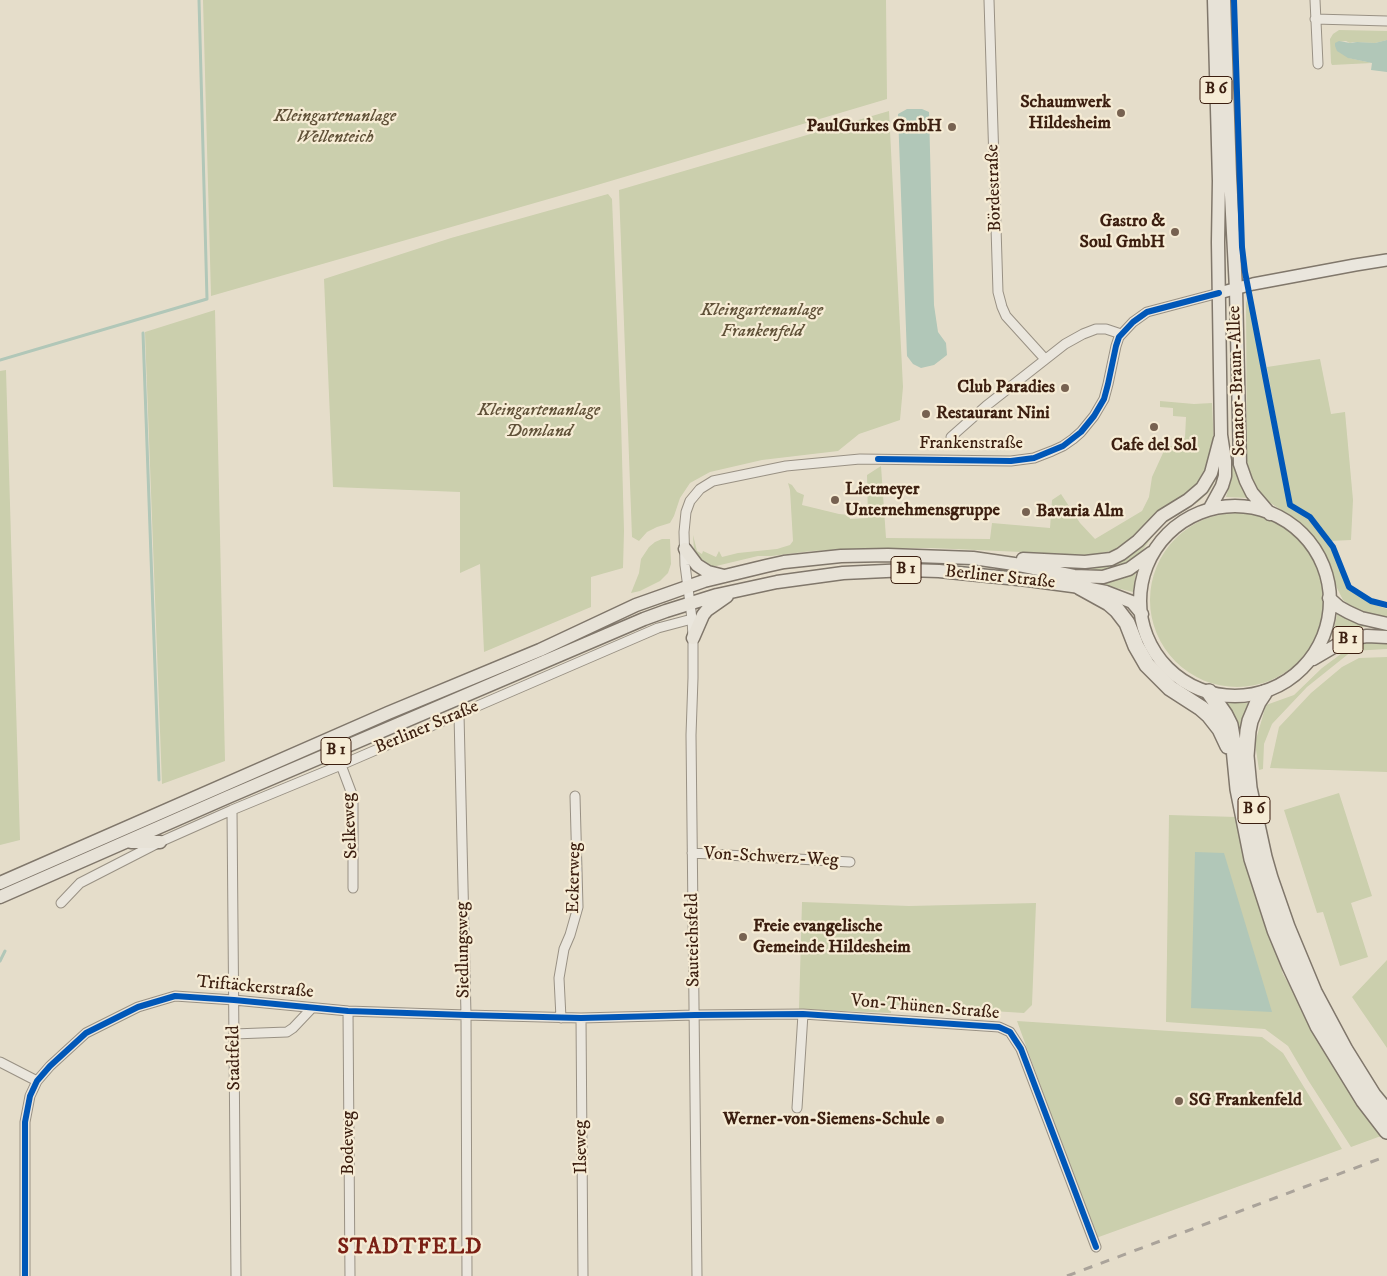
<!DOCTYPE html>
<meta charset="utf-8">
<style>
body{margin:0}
canvas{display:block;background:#e5ddca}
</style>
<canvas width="1387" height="1276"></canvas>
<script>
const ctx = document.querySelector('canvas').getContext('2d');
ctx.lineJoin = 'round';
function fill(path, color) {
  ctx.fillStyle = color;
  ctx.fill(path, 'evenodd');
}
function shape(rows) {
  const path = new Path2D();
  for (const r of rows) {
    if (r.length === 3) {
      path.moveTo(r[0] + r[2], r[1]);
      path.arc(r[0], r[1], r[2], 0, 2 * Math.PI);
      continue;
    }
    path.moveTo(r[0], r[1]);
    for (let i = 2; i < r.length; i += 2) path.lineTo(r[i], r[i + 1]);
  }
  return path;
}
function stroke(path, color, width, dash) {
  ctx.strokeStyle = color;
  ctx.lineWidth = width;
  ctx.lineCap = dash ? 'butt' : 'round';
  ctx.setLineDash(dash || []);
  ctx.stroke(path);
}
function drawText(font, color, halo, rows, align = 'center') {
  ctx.font = font + ' "IM FELL DW Pica",serif';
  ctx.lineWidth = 4.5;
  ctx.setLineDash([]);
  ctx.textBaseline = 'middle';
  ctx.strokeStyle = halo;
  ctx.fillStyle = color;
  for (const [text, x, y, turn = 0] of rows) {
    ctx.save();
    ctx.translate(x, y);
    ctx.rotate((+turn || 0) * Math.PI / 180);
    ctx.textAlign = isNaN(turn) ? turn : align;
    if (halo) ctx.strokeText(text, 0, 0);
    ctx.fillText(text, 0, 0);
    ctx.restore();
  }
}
fill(shape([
 [203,0,886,0,887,99,587,188,211,296],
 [1339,30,1387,31,1387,40,1375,43,1353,42,1350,43,1346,41,1338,42,1349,58,1372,63,1332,65,1331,63,1330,39,1333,34],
 [889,111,903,387,900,420,859,434,838,451,762,460,710,472,690,483,680,498,674,516,670,523,657,527,647,532,639,541,632,537,619,190],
 [608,194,612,199,621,420,624,531,623,568,591,577,591,607,484,652,480,564,460,573,460,492,333,487,324,279,451,238],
 [1248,297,1289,505,1309,518,1332,547,1348,588,1369,603,1387,609,1387,621,1373,617,1355,609,1343,600,1337,588,1325,554,1302,524,1269,502,1252,482,1247,461,1246,303],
 [215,310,225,761,162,784,145,332],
 [1320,359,1331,414,1345,412,1353,500,1351,540,1330,541,1310,516,1291,504,1267,367],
 [6,370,20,840,0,845,0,371],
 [1160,401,1194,404,1212,403,1214,447,1211,462,1201,480,1193,489,1137,535,1121,547,1112,551,1089,555,931,548,867,548,812,551,771,556,758,556,712,567,702,564,694,552,693,535,697,551,702,554,703,551,716,557,719,551,722,557,738,553,777,549,790,545,793,541,790,490,788,483,792,485,797,492,804,495,802,505,839,514,849,515,850,519,868,518,867,475,881,466,886,538,990,539,992,523,1050,528,1052,500,1061,494,1080,523,1095,539,1142,511,1149,497,1152,477,1163,453,1164,446,1173,446,1173,437,1185,438,1186,417,1173,416,1173,408,1160,407],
 [1231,452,1241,483,1251,498,1226,497,1232,476],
 [1219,456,1219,474,1209,492,1198,502,1163,522,1139,555,1121,566,1104,570,1094,570,1059,563,1097,564,1197,495],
 [1237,600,87],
 [662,539,670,539,671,564,668,573,660,581,640,591,631,593,639,573,641,559,649,547,655,542],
 [1136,572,1133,592,1096,583,1119,580],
 [1338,611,1378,625,1355,628,1332,637],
 [1387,641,1387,649,1352,651,1307,687,1272,724,1264,744,1263,769,1259,770,1255,743,1266,705,1294,695,1322,668,1353,645],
 [1387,657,1387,772,1270,768,1279,727,1311,693,1342,667,1359,658],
 [1225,702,1248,703,1241,732,1239,726],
 [1339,793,1372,896,1351,903,1368,957,1340,966,1323,912,1317,913,1284,810],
 [1169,815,1237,817,1283,974,1355,1101,1381,1136,1351,1147,1308,1080,1288,1046,1265,1029,1166,1022],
 [802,902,909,906,1036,903,1032,1005,1024,1013,897,1005,890,1005,891,1013,799,1009],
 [1387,960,1387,1048,1352,997],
 [1017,1021,1262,1037,1283,1053,1342,1149,1096,1238]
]), '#cbcfad');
fill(shape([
 [1387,40,1387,72,1371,70,1372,63,1348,58,1337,51,1335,46,1335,43,1339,41,1350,43,1357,42,1375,43],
 [907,109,922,109,929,112,934,305,938,332,946,343,947,355,934,365,921,368,913,364,907,356,898,114],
 [1195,852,1224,853,1272,1012,1191,1008]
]), '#b1c7b8');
stroke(shape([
 [143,333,159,780],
 [0,360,207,299,199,0],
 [0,961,5,951]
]), '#b1c7b8', 3);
const street = shape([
 [989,0,998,292,1002,307,1006,316,1045,359],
 [1315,0,1318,64],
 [1315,19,1387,21],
 [951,437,986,406,1065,344,1083,334,1096,329,1106,329,1121,334],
 [459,714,466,1015,467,1276],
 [341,765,353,797,353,888],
 [232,810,236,1276],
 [692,853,850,862],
 [61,903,80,883,160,842,232,810,341,765,658,628,692,619],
 [348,1011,350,1276],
 [561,1018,559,978,564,949,570,935,578,907,575,796],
 [581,1018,583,1276],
 [234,1034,287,1032,293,1028,312,1008],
 [0,1062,37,1081],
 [797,1108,803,1014],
 [25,1276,25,1122,30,1096,37,1081,50,1066,86,1033,138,1007,175,996,234,1000,348,1011,466,1015,581,1018,695,1015,803,1014,999,1027,1010,1032,1021,1049,1096,1247],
 [697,1276,691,735,693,678,693,638,692,619,685,565,684,532,686,512,690,501,700,489,713,481,786,466,860,459,1011,461,1034,458,1052,451,1063,446,1073,439,1081,432,1094,416,1104,399,1108,384,1116,346,1119,337,1133,322,1147,312,1219,293]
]);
const secondary = shape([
 [1219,293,1253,284,1355,265,1387,260]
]);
const primary = shape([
 [1224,0,1230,176,1236,289,1240,464,1246,481,1252,493,1270,514],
 [1235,601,95],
 [1210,508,1222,486,1225,476,1225,461,1221,435,1218,242,1219,181,1214,0],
 [685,549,697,565,708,572,724,576],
 [1023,559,1085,562,1111,559,1121,554,1138,541,1162,516,1188,500,1202,488,1211,473,1220,439],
 [1329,598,1339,607,1348,612,1361,618,1387,624],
 [693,638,703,615,707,610,727,596],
 [1313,659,1342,642,1354,638,1367,636,1387,637],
 [131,842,160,842],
 [0,883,388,713,540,650,636,605,704,581,766,566,784,562,841,556,888,555,973,558,1014,564,1074,576,1103,577,1129,569,1151,553],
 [0,897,228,797,644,619,666,611,717,595,777,582,843,573,907,570,939,571,1028,580,1080,587,1106,592,1132,602,1142,614]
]);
const highway = shape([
 [1080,587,1109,603,1117,610,1127,623,1136,646,1147,665,1170,688,1201,708,1209,715,1220,729,1228,746],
 [1209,692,1225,715,1230,725,1234,748,1238,789,1252,859,1275,930,1290,966,1318,1026,1364,1101,1387,1131],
 [1264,693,1258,702,1250,721,1248,731,1246,756,1249,788,1264,857,1270,878,1287,927,1314,992,1345,1050,1373,1095,1387,1112]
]);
stroke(street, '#999184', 11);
stroke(secondary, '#80776b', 14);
stroke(primary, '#80776b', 15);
stroke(highway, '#80776b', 18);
stroke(street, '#eae6dd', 9);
stroke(secondary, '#eae6dd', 11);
stroke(primary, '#e7e2d7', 12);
stroke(highway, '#e7e2d7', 15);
stroke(shape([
 [1067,1276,1387,1156]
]), '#aaa39a', 3, [9, 9]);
stroke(shape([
 [1234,0,1242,247,1245,272,1290,505,1310,517,1333,547,1349,587,1371,601,1387,605],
 [878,459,1011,461,1034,458,1063,446,1081,432,1094,416,1104,399,1108,384,1116,346,1119,337,1133,322,1147,312,1219,293],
 [25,1276,25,1122,30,1096,37,1081,50,1066,86,1033,138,1007,175,996,234,1000,348,1011,466,1015,581,1018,695,1015,803,1014,999,1027,1010,1032,1021,1049,1096,1247]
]), '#0057b8', 6);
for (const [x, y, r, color] of [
 [1121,113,5,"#776251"],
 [952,127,5,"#776251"],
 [1175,232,5,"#776251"],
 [1065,388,5,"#776251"],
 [926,414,5,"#776251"],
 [1154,427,5,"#776251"],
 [835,500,5,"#776251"],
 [1026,512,5,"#776251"],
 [743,937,5,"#776251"],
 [1179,1101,5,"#776251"],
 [940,1120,5,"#776251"]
]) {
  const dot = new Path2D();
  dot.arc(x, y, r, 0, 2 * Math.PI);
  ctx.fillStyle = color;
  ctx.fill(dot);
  stroke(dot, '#f6ecd5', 2);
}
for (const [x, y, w] of [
 [1216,90,32],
 [906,570,30],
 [1348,640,30],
 [336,751,30],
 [1254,810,32]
]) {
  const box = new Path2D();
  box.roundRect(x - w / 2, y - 13.5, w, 27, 4);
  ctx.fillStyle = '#f6ecd5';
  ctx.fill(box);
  stroke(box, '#3c1f10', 1);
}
drawText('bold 16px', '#3c1f10', null, [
 ["B 6",1216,90],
 ["B 1",906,570],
 ["B 1",1348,640],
 ["B 1",336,751],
 ["B 6",1254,810]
]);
drawText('bold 18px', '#3c1f10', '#f6ecd5', [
 ["Schaumwerk",1111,103],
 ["Hildesheim",1111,124],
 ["PaulGurkes GmbH",942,127],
 ["Gastro &",1165,222],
 ["Soul GmbH",1165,243],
 ["Club Paradies",1055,388],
 ["Restaurant Nini",936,414,"left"],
 ["Cafe del Sol",1154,446,"center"],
 ["Lietmeyer",845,490,"left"],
 ["Unternehmensgruppe",845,511,"left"],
 ["Bavaria Alm",1036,512,"left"],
 ["Freie evangelische",753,927,"left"],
 ["Gemeinde Hildesheim",753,948,"left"],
 ["SG Frankenfeld",1189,1101,"left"],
 ["Werner-von-Siemens-Schule",930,1120]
], 'right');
drawText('italic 18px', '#605138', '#f6ecd5', [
 ["Kleingartenanlage",335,117],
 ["Wellenteich",335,138],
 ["Kleingartenanlage",762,311],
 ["Frankenfeld",762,332],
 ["Kleingartenanlage",539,411],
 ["Domland",539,432]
]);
drawText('18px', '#3c1f10', '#f6ecd5', [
 ["Bördestraße",995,188,-92],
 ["Senator-Braun-Allee",1238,381,-92],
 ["Frankenstraße",971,444],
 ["Berliner Straße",1000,578,6],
 ["Berliner Straße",427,728,-23],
 ["Selkeweg",351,826,-93],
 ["Von-Schwerz-Weg",771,858,3],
 ["Eckerweg",575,878,-89],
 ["Sauteichsfeld",694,940,-91],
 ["Siedlungsweg",464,950,-91],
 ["Triftäckerstraße",255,988,5],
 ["Von-Thünen-Straße",925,1008,5],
 ["Stadtfeld",235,1058,-91],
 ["Bodeweg",349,1143,-90],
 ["Ilseweg",582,1147,-91]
]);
ctx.letterSpacing = '1px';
drawText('bold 22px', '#7a1f14', '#f6ecd5', [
 ["STADTFELD",410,1248]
]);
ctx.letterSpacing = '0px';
</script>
